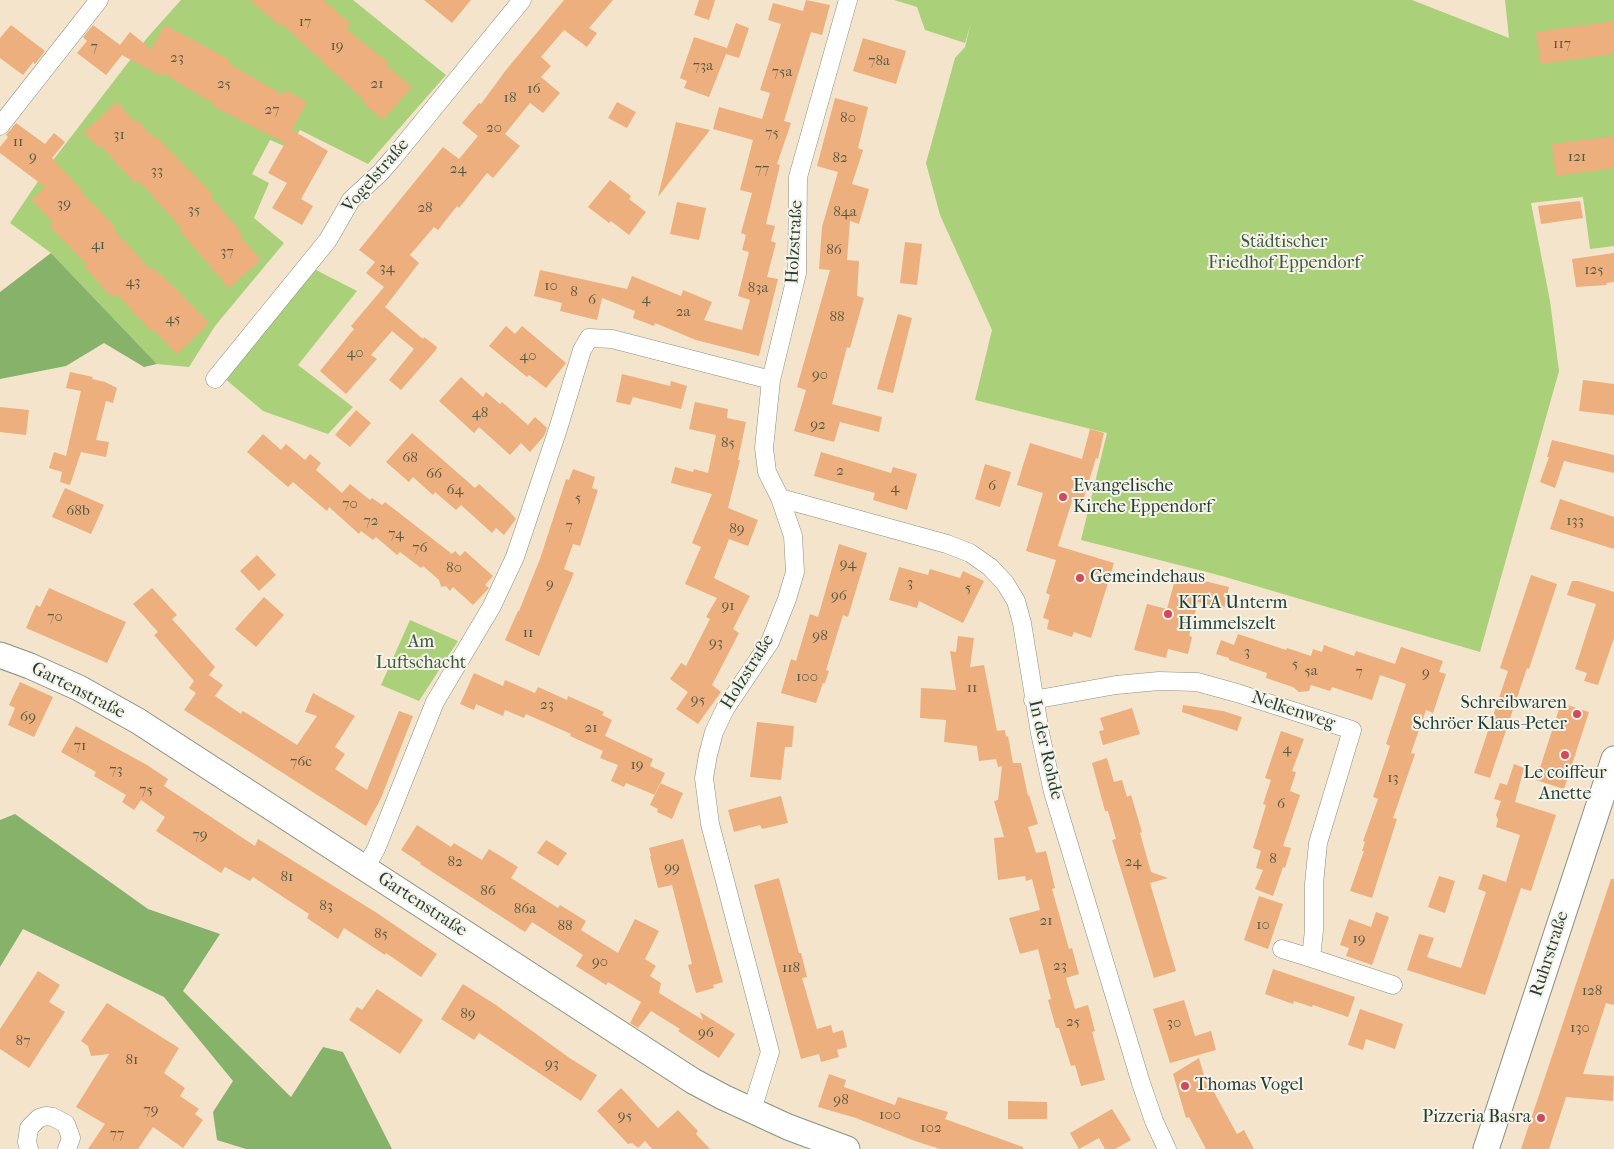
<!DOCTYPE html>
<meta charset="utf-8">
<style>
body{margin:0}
canvas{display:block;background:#f3e4cb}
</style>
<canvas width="1614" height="1149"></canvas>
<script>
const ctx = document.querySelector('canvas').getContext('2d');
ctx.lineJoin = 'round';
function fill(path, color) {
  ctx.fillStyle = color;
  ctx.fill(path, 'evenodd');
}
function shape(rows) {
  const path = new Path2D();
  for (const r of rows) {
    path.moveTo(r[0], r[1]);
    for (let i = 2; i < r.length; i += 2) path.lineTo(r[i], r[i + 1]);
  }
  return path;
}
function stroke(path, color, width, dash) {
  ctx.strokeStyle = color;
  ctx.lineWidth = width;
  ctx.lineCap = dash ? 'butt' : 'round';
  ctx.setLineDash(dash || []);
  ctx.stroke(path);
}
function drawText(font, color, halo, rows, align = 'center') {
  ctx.font = font + ' "IM FELL French Canon",serif';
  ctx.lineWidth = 4;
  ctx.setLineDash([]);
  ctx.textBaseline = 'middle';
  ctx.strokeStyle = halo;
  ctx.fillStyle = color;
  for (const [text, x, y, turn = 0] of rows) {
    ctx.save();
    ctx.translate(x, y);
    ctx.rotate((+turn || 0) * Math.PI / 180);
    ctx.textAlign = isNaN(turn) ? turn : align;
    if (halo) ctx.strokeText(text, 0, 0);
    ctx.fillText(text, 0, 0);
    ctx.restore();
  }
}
fill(shape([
 [181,0,353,0,446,75,368,164,300,130,289,148,270,140,252,174,269,183,254,218,284,243,215,326,189,367,157,364,51,253,10,223,47,168,147,38],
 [894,0,1412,0,1509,38,1505,0,1614,0,1614,246,1590,249,1583,197,1531,203,1550,301,1559,371,1480,652,1222,576,1081,540,1107,433,975,400,992,330,940,215,926,163,955,58,965,47,971,23,965,43,925,30,917,7],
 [316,270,357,291,298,365,353,407,328,434,263,411,223,377],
 [410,620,458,641,419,701,381,685]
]), '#aad07a');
fill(shape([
 [51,253,157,364,144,367,104,343,66,366,0,379,0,292],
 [15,814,148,909,220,934,183,991,291,1097,323,1047,343,1052,392,1149,246,1149,217,1140,213,1112,233,1081,164,997,23,929,0,967,0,820]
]), '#87b26a');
fill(shape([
 [250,0,323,0,351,24,346,29,389,63,387,66,412,87,383,120,363,103,365,101,282,24,280,26],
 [424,0,471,0,452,23],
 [564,0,613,0,589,28,597,33,587,47,564,30,541,57,551,66,541,77,560,93,543,113,530,103,505,134,520,146,493,178,487,173,459,208,457,206,438,230,434,227,410,255,419,263,385,307,423,339,424,337,437,347,436,350,401,390,389,380,414,349,392,331,371,355,377,359,346,394,320,371,354,329,351,326,384,287,366,273,375,262,359,250,443,147,459,159,478,136,462,123,479,103,481,104,506,70],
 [699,0,715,0,709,20,694,15],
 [806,0,830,5,822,35,811,32,784,121,791,123,777,164,780,165,766,224,775,226,771,241,776,243,767,277,778,279,759,356,696,340,655,323,654,326,633,318,635,311,602,298,597,320,560,311,562,303,534,296,540,270,627,289,632,276,681,296,683,290,712,302,704,320,742,330,750,300,738,296,749,252,742,250,746,235,741,233,752,193,740,190,753,140,713,129,719,107,762,119,770,93,760,90,781,24,768,20,773,3,803,11],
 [1614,21,1614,54,1541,64,1536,32],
 [736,23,749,28,739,58,726,54,709,97,684,88,687,81,680,78,694,37,727,48],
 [11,25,45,51,35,64,33,62,23,75,0,58,0,38],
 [93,25,120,45,130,32,151,49,165,25,230,60,228,63,283,95,286,90,307,102,292,130,328,151,301,199,313,206,302,225,272,208,287,183,268,173,285,143,213,106,214,104,163,73,161,76,122,55,106,75,77,53,87,41,83,37],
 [863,38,906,51,896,84,853,71],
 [835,98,868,107,858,148,863,150,852,184,869,189,859,224,850,221,847,260,859,261,857,296,864,298,850,348,847,347,832,404,882,417,879,432,840,422,834,442,794,431,806,390,797,387,830,270,819,269,822,227,838,172,817,166],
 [117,102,135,122,137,120,154,138,156,136,193,174,213,195,211,197,243,234,240,236,261,260,229,288,180,231,182,229,139,181,136,184,100,145,97,147,84,132],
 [617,102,636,112,627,128,608,118],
 [676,122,710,130,658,197],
 [16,123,45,144,54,133,65,142,52,158,81,189,80,190,116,228,114,230,150,269,152,267,170,283,209,323,177,354,154,330,152,332,117,294,112,298,85,267,87,265,50,226,53,222,32,200,45,187,0,153,0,147,8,137,6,135],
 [1614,136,1614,168,1556,176,1552,144],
 [610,180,631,196,629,199,646,212,629,235,611,221,609,223,588,207],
 [1580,201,1583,218,1541,224,1538,206],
 [677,202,706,208,699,240,670,234],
 [905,242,922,244,917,285,900,283],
 [1614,253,1614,282,1606,283,1607,285,1576,287,1572,259],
 [898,314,912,318,893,393,877,389],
 [506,326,515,334,522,326,566,363,546,388,529,375,527,377,489,346],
 [70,372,93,377,92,379,105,382,117,388,113,403,106,401,96,440,109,442,106,457,81,452,70,485,60,482,62,472,49,468,54,452,66,456,81,391,66,388],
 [622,374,670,386,671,381,687,386,681,409,633,397,630,405,616,402],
 [461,377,483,397,486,392,500,404,502,402,528,425,535,417,547,428,544,436,530,452,521,443,510,455,479,427,474,433,439,401],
 [1583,380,1614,384,1614,415,1579,411],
 [695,402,728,409,727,418,746,422,738,460,740,460,728,508,758,520,748,546,729,539,714,578,750,596,733,629,739,633,712,685,721,692,698,724,676,709,688,692,670,679,681,663,686,666,710,619,706,617,717,598,685,584,701,547,692,543,712,494,671,483,675,467,693,472,694,469,708,473,716,435,689,429],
 [0,407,29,410,26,435,0,432],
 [356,410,371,423,350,447,335,435],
 [1090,429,1104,433,1098,459,1096,458,1082,504,1072,501,1058,546,1114,563,1091,638,1074,632,1072,637,1047,629,1049,620,1043,618,1050,595,1046,593,1056,560,1026,551,1043,493,1017,485,1030,443,1082,459],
 [412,433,475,488,479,484,509,511,516,519,504,535,496,528,492,533,461,505,456,510,435,492,433,495,413,477,409,482,386,462],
 [263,434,281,450,286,444,305,460,310,454,321,463,316,470,342,493,350,484,370,500,372,498,382,505,385,502,452,554,455,551,460,556,465,551,493,576,485,585,489,588,473,605,453,587,450,591,446,586,441,587,439,580,423,566,421,568,400,552,397,555,376,537,373,540,361,531,359,534,329,507,327,511,293,482,288,487,247,452],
 [1552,440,1614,455,1614,473,1564,461,1555,488,1540,482,1549,457,1547,457],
 [821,452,891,473,893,467,917,474,907,510,873,500,875,493,814,476],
 [985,464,1011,472,1000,507,975,499],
 [573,469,595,477,592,488,598,490,580,546,573,544,564,569,574,573,539,656,505,640,518,611,519,611,540,559,566,479,569,480],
 [65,488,104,505,91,534,52,517],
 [1560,499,1614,517,1614,549,1550,529],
 [839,544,867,553,848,617,843,615,826,670,829,671,825,683,823,683,816,703,781,693,791,659,796,661,810,614,818,617],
 [257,555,276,575,259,591,240,571],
 [899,567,928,575,930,569,960,578,963,571,984,581,963,623,919,601,917,608,889,600],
 [1531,575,1557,584,1529,669,1527,668,1490,778,1474,773,1508,671,1500,668],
 [1176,576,1199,582,1200,580,1229,587,1224,609,1198,602,1189,636,1192,637,1188,654,1168,649,1166,658,1134,650,1147,604,1167,609],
 [1572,581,1578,581,1614,592,1614,638,1598,685,1584,681,1587,673,1575,669,1596,604,1567,595],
 [49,588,126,622,107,663,26,628,36,605,40,607],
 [152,588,177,615,172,619,215,667,209,675,223,685,215,696,241,714,243,711,297,745,317,716,305,712,313,693,355,716,335,747,345,754,335,769,367,790,399,711,413,716,381,798,366,826,184,710,196,693,189,688,194,681,154,635,158,632,133,604],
 [264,597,284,615,256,647,235,629],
 [1238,634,1286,650,1287,648,1311,656,1313,649,1322,652,1324,645,1354,656,1356,651,1395,664,1401,647,1443,661,1439,672,1446,674,1433,713,1426,710,1411,753,1415,754,1393,818,1397,819,1372,898,1350,891,1364,851,1362,851,1365,842,1363,841,1378,799,1373,797,1390,746,1386,744,1406,684,1380,675,1372,700,1332,687,1330,691,1311,685,1309,691,1299,692,1293,687,1266,678,1267,673,1229,660,1229,658,1216,654,1221,640,1234,645],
 [958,636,974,638,970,667,984,665,997,731,1005,730,1006,737,1008,736,1013,763,1021,763,1028,796,1029,795,1038,824,1028,827,1036,853,1046,851,1055,888,1052,889,1069,949,1072,948,1079,974,1066,978,1075,1009,1088,1005,1095,1031,1092,1032,1105,1080,1081,1086,1075,1065,1071,1066,1059,1028,1056,1028,1048,1000,1051,999,1038,949,1020,954,1009,918,1040,910,1032,879,1026,881,1025,876,998,880,994,838,1004,837,994,801,998,800,1002,766,998,767,996,759,979,761,977,746,944,742,946,720,920,718,921,688,956,690,950,651,956,652],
 [474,673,503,686,505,680,535,693,538,687,567,700,568,696,604,712,602,715,612,720,605,736,653,759,650,766,665,773,655,795,626,783,624,787,611,781,618,765,600,758,603,751,570,736,571,734,526,714,524,718,505,710,503,716,476,704,474,710,460,704],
 [20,682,53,697,34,737,8,725,15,708,9,705],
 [1561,703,1589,712,1564,789,1536,780],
 [1183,705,1223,711,1242,717,1237,731,1182,712],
 [1132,708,1140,734,1103,745,1099,731,1104,730,1100,718],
 [757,722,794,726,792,747,785,747,781,780,750,777],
 [76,726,147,765,168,779,164,786,255,846,258,839,377,913,437,954,421,977,386,953,385,955,344,928,338,939,307,918,309,914,253,877,250,881,225,867,221,873,156,831,165,817,141,800,134,810,122,802,126,795,94,776,96,772,61,752],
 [1281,731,1304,739,1292,771,1296,772,1290,791,1300,795,1283,846,1291,848,1285,868,1283,867,1273,896,1255,889,1263,870,1256,868,1261,851,1253,848,1266,805,1263,804,1271,780,1265,778],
 [1107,758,1114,782,1122,780,1127,797,1131,795,1142,832,1140,833,1151,872,1168,878,1150,883,1176,971,1154,978,1112,840,1116,839,1108,811,1105,811,1092,763],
 [1514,764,1524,768,1515,802,1556,815,1531,891,1521,888,1485,995,1407,970,1419,934,1434,938,1427,957,1461,968,1486,892,1478,889,1483,874,1506,882,1520,835,1496,827,1498,820,1496,815,1501,801,1494,799,1500,783,1507,785],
 [660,783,683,793,672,819,657,812,658,809,650,805],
 [781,796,788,823,762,829,760,825,734,832,728,810],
 [417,825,451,847,454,843,482,860,489,849,518,867,511,878,558,908,560,905,586,921,581,930,618,953,635,919,659,931,645,959,656,966,650,976,661,983,659,993,703,1020,700,1012,735,1034,719,1058,678,1031,680,1029,651,1011,638,1028,630,1023,641,1002,608,982,606,985,576,966,583,955,532,922,525,932,420,864,421,863,401,850],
 [683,839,723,982,713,985,714,988,696,993,688,965,692,964,672,885,658,888,650,856,651,856,649,848],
 [546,840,567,853,558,866,537,853],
 [1439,876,1455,881,1445,913,1428,907],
 [779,878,799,953,801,953,807,977,802,978,817,1029,831,1025,833,1033,843,1030,847,1047,837,1050,839,1057,821,1062,819,1054,801,1059,754,885],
 [1611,879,1614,879,1614,1005,1606,1003,1583,1074,1614,1076,1613,1101,1566,1097,1549,1149,1521,1149],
 [1259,896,1283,904,1268,949,1244,940],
 [1376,912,1389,917,1372,965,1346,956,1349,948,1340,945,1349,919,1371,927],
 [1273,969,1355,997,1348,1017,1313,1005,1312,1007,1294,1001,1293,1004,1265,994],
 [38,971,60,985,49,1002,65,1012,29,1068,0,1049,0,1029],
 [463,984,496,1005,571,1059,597,1075,581,1101,479,1033,474,1040,441,1019],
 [377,989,423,1020,400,1054,349,1020,357,1007,362,1010],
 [1184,1000,1195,1036,1211,1031,1216,1050,1170,1063,1153,1009],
 [107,1003,179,1048,164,1073,185,1088,180,1096,199,1109,195,1114,203,1120,183,1148,153,1127,138,1149,88,1149,105,1124,76,1107,109,1054,91,1056,88,1046,81,1041],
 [1360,1009,1403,1024,1395,1049,1366,1039,1363,1050,1348,1045],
 [1199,1058,1207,1086,1210,1085,1237,1134,1244,1130,1254,1149,1206,1149,1189,1117,1186,1118,1173,1074],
 [829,1074,846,1080,844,1087,895,1105,898,1097,948,1112,945,1119,1023,1147,1023,1149,940,1149,915,1141,856,1118,818,1107],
 [621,1088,658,1128,678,1110,698,1131,696,1134,710,1149,652,1149,645,1141,638,1148,632,1143,628,1144,597,1111],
 [1008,1101,1047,1102,1047,1119,1008,1119],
 [1112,1109,1131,1140,1115,1149,1105,1149,1099,1138,1079,1149,1070,1133]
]), '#edaf7d');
const street = shape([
 [0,126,99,0],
 [215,379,328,240,351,200,381,172,393,158,522,0],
 [780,498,947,544,970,553,990,567,1005,583,1016,601,1022,623,1040,733,1053,792,1141,1083,1154,1121,1167,1149],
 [1033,700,1116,685,1159,681,1197,682,1237,693,1352,730,1318,843,1314,884,1314,930,1311,958,1393,985],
 [365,868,376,849,435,702,492,606,515,557,558,429,582,350,589,338,612,339,771,380],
 [1282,949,1311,958],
 [752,1110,770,1052,710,824,704,778,708,755,714,732,725,709,770,642,787,599,795,572,793,536,780,498,767,472,764,448,771,380,797,273,798,177,848,0],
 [29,1149,27,1142,29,1128,39,1118,46,1116,53,1117,66,1124,71,1138,67,1149]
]);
const secondary = shape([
 [0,655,30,666,79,688,138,721,693,1081,723,1097,788,1127,847,1149],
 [1486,1149,1614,759]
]);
stroke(street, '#899080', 19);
stroke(secondary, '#899080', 27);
stroke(street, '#fff', 18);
stroke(secondary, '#fff', 25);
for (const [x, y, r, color] of [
 [1063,497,5,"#d1495b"],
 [1080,578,5,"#d1495b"],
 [1168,614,5,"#d1495b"],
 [1577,714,5,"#d1495b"],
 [1565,755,5,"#d1495b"],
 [1185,1086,5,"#d1495b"],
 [1541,1118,5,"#d1495b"]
]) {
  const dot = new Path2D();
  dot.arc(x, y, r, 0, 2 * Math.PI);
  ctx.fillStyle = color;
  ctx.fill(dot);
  stroke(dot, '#f7f3e8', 2);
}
drawText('15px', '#525a46', null, [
 ["17",305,22],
 ["117",1562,44],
 ["19",337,46],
 ["7",94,47],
 ["23",177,58],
 ["78a",879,61],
 ["73a",703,66],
 ["75a",782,72],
 ["25",224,84],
 ["21",377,84],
 ["16",534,89],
 ["18",510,98],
 ["27",272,110],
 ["80",848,118],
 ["20",494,128],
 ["75",772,133],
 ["31",119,135],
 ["11",18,142],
 ["9",33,157],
 ["121",1577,157],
 ["82",840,158],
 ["24",458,169],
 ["77",762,169],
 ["33",157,171],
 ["39",64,204],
 ["28",425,208],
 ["35",194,210],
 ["84a",845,212],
 ["41",98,245],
 ["86",834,250],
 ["37",227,252],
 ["34",387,268],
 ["125",1594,270],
 ["43",133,282],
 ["10",551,286],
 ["83a",758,288],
 ["8",574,292],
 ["4",646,299],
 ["6",592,300],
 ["2a",683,312],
 ["88",837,317],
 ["45",173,319],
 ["40",355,353],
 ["40",528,356],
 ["90",820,375],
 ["48",480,413],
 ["92",818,425],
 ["85",728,443],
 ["68",410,458],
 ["2",840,471],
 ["66",434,474],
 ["6",992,486],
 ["4",895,488],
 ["64",455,490],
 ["5",578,498],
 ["70",350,504],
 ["68b",78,511],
 ["72",371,521],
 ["133",1575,521],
 ["7",569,526],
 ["89",737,529],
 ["74",396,534],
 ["76",420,548],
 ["94",848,564],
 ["80",454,568],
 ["3",910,583],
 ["9",550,584],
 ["5",968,588],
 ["96",839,596],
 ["91",728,606],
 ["70",55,617],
 ["11",528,633],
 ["98",820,636],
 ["93",716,643],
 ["3",1247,652],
 ["5",1295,664],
 ["5a",1311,671],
 ["7",1359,672],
 ["9",1426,673],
 ["100",807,677],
 ["11",972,688],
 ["95",698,700],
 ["23",547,705],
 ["69",28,717],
 ["21",591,728],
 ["71",80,746],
 ["4",1287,749],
 ["76c",301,762],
 ["19",637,765],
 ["73",116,770],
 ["13",1393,778],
 ["75",146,790],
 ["6",1281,804],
 ["79",200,835],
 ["8",1273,859],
 ["82",455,862],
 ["24",1133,862],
 ["99",672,868],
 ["81",287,877],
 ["86",488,891],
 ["83",326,906],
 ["86a",525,909],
 ["21",1046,921],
 ["10",1263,925],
 ["88",565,926],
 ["85",381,934],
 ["19",1359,939],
 ["90",600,962],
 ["23",1060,966],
 ["118",791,968],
 ["128",1592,991],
 ["89",468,1014],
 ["25",1073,1022],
 ["30",1174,1023],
 ["130",1580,1028],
 ["96",706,1033],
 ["87",23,1041],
 ["81",132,1060],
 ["93",552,1064],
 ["98",841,1100],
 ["79",151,1110],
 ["100",890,1115],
 ["95",625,1116],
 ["102",931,1128],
 ["77",117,1134]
]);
drawText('18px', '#1f3d34', '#f7f3e8', [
 ["Vogelstraße",376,176,-49],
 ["Holzstraße",795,242,-87],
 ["Holzstraße",748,672,-58],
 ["Gartenstraße",78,691,27],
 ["Nelkenweg",1293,711,18],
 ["In der Rohde",1045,750,77],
 ["Gartenstraße",422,905,33],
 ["Ruhrstraße",1550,954,-72]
]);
drawText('18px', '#3b5a42', '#f7f3e8', [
 ["Städtischer",1284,243],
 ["Friedhof Eppendorf",1284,264],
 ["Am",421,643],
 ["Luftschacht",421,664]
]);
drawText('18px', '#1f3d34', '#f7f3e8', [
 ["Evangelische",1073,487],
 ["Kirche Eppendorf",1073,508],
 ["Gemeindehaus",1090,578],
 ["KITA Unterm",1178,604],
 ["Himmelszelt",1178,625],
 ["Schreibwaren",1567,704,"right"],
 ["Schröer Klaus-Peter",1567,725,"right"],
 ["Le coiffeur",1565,774,"center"],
 ["Anette",1565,795,"center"],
 ["Thomas Vogel",1195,1086],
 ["Pizzeria Basra",1531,1118,"right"]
], 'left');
</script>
